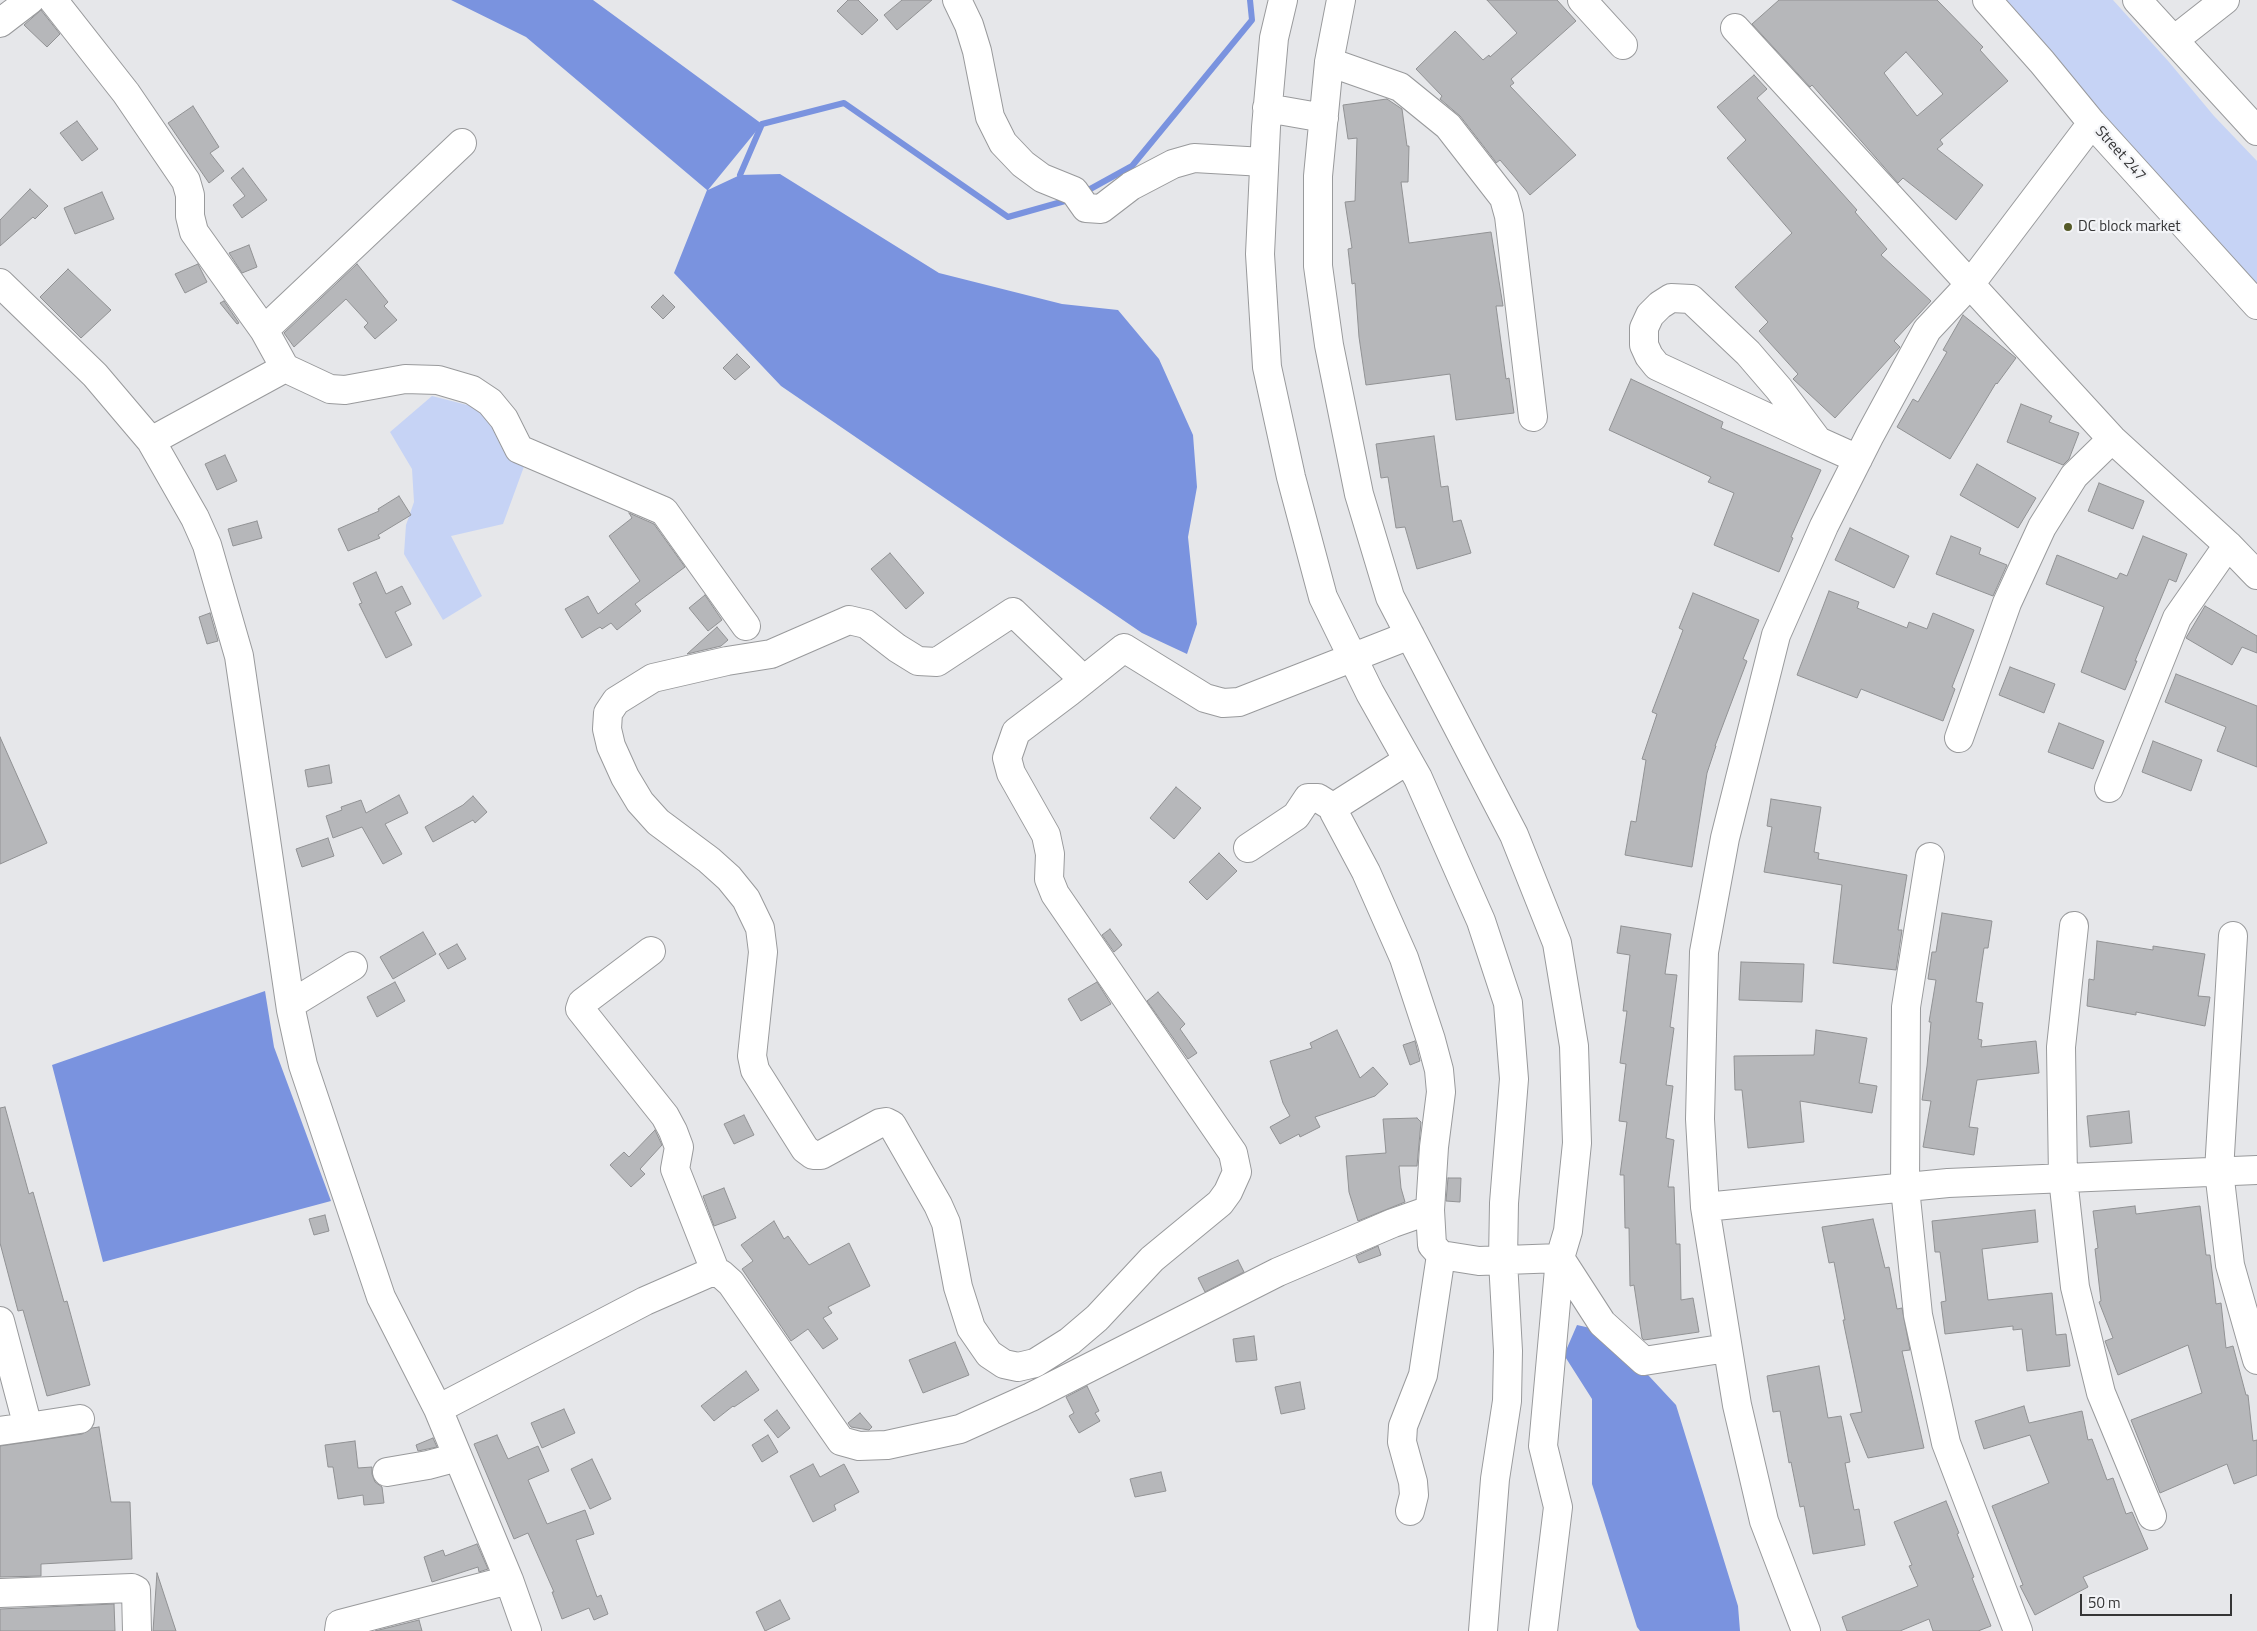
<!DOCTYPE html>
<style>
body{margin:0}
#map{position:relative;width:2257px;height:1631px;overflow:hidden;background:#e6e7ea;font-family:"Titillium Web",sans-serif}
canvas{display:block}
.scale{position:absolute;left:2080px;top:1594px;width:152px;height:22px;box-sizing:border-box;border:2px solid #353536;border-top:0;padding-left:6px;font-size:15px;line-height:18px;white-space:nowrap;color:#353536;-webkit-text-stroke:4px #f3f4f7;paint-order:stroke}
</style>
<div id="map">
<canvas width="2257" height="1631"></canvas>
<div class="scale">50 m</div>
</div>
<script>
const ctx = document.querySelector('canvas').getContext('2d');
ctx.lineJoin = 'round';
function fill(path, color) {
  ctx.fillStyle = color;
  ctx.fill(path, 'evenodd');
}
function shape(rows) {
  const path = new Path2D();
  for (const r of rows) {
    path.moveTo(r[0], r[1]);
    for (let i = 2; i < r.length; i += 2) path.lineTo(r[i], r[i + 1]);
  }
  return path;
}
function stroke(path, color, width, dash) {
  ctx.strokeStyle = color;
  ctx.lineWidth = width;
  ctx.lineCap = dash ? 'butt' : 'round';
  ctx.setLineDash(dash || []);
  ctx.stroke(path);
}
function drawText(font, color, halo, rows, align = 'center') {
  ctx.font = font + ' "Titillium Web",sans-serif';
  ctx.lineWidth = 4.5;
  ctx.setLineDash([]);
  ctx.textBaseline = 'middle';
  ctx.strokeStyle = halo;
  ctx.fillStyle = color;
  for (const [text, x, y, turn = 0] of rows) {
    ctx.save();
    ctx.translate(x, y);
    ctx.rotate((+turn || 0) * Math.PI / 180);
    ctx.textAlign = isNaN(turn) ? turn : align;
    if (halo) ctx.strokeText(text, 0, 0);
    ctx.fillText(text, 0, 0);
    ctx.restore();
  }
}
fill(shape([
 [2000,0,2113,0,2169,62,2214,116,2257,161,2257,287],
 [432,396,483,409,526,461,503,524,451,536,482,596,443,620,404,554,406,525,414,502,412,469,390,432]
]), '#c6d3f5');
fill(shape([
 [451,0,593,0,762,124,708,190,740,175,780,174,939,273,1062,304,1118,310,1159,359,1193,435,1197,487,1188,537,1197,624,1187,654,1142,633,781,386,674,273,707,190,526,37],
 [265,991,274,1047,331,1201,103,1262,52,1065],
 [1577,1325,1608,1332,1676,1405,1738,1606,1740,1631,1640,1631,1637,1627,1592,1484,1592,1399,1564,1355]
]), '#7a93df');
stroke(shape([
 [740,175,762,124,844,103,1008,217,1072,199],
 [1083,193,1132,166,1252,20,1250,0]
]), '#7a93df', 6);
const building = shape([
 [848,0,858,0,878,20,862,35,837,11,848,0],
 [902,0,932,0,897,30,884,15,902,0],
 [1487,0,1557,0,1576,21,1511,79,1514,83,1510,86,1576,155,1530,195,1500,160,1496,163,1495,161,1460,116,1440,99,1442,96,1416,69,1455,31,1483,60,1489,55,1490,57,1517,33,1487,0],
 [1779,0,1937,0,1983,47,1980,50,2008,81,1940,140,1943,144,1937,149,1983,185,1956,220,1903,178,1898,183,1812,85,1810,87,1752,24,1779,0],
 [1906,52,1943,94,1917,116,1884,73,1906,52],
 [41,10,60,34,47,47,24,25,41,10],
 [1754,75,1767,89,1757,98,1857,210,1855,212,1887,249,1881,255,1931,301,1894,341,1900,347,1835,418,1793,379,1798,374,1759,331,1768,322,1735,287,1792,233,1727,158,1746,140,1717,107,1754,75],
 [1387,99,1402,109,1407,146,1409,146,1408,182,1401,182,1409,243,1491,232,1503,306,1496,306,1506,379,1509,378,1514,413,1456,420,1450,374,1366,385,1359,337,1355,283,1352,284,1348,249,1352,248,1345,202,1355,201,1357,138,1348,139,1343,105,1387,99],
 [193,106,219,147,210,153,224,171,209,183,168,123,193,106],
 [77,121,98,149,82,161,60,133,77,121],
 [243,168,267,200,242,218,233,205,245,196,231,178,243,168],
 [30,189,48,206,35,219,33,217,0,246,0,220,30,189],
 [102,192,114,219,75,234,64,208,102,192],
 [249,245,257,267,242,273,229,253,249,245],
 [198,264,207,282,185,293,175,274,198,264],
 [357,264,388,302,384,306,397,320,375,339,364,327,368,323,346,299,294,347,284,333,357,264],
 [68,269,111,310,81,338,40,297,68,269],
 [663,295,675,307,663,319,651,307,663,295],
 [224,301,239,323,237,324,220,303,224,301],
 [1963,315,2016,358,1997,384,1996,383,1950,459,1897,427,1913,399,1918,402,1947,352,1943,350,1963,315],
 [737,354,750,367,735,380,723,368,737,354],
 [1631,379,1723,422,1721,428,1821,470,1791,537,1793,538,1779,572,1714,545,1734,493,1708,482,1711,477,1609,430,1631,379],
 [2021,404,2052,416,2049,422,2079,433,2069,459,2063,465,2007,442,2021,404],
 [1434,436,1441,487,1448,486,1453,522,1461,520,1471,553,1417,569,1405,527,1396,528,1388,477,1381,478,1376,444,1434,436],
 [225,455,237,481,217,490,205,464,225,455],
 [1977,464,2036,498,2018,528,1960,495,1977,464],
 [2099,483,2144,501,2133,529,2088,511,2099,483],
 [399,496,411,515,378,535,380,538,348,551,338,529,379,511,378,509,399,496],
 [629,513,654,524,685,567,635,604,641,611,617,630,611,623,602,629,600,627,582,638,565,609,588,596,598,614,640,581,609,536,632,518,629,513],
 [257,521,262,538,233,546,228,529,257,521],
 [1850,528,1909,556,1894,588,1835,560,1850,528],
 [1951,536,1981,548,1979,554,2007,565,1993,596,1936,574,1951,536],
 [2143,536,2187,554,2176,582,2169,579,2135,661,2137,661,2125,690,2081,672,2104,607,2046,584,2057,555,2117,579,2120,573,2127,576,2143,536],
 [890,553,924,593,906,609,871,569,890,553],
 [376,572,386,594,402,586,411,604,395,612,412,645,386,658,359,604,362,603,353,583,376,572],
 [1829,591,1859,602,1857,608,1907,628,1909,622,1927,629,1933,613,1974,630,1952,687,1955,689,1943,721,1861,689,1857,698,1797,675,1829,591],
 [1693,593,1759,620,1743,659,1747,661,1715,746,1716,746,1707,773,1692,867,1625,855,1631,821,1636,822,1646,760,1642,759,1657,714,1652,712,1683,630,1679,628,1693,593],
 [705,595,722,620,708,631,689,608,705,595],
 [2205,606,2257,636,2257,653,2242,647,2232,665,2186,638,2205,606],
 [210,613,218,641,207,644,199,617,210,613],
 [717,627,728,640,721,646,687,654,717,627],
 [2010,667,2055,684,2044,713,1999,695,2010,667],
 [2176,674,2257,706,2257,767,2217,751,2226,727,2165,702,2176,674],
 [2059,723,2104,741,2093,769,2048,752,2059,723],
 [0,737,47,843,0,864,0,737],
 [2153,741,2202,760,2191,791,2142,772,2153,741],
 [329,765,332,783,308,787,305,770,329,765],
 [1176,787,1201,808,1174,839,1150,818,1176,787],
 [399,795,408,813,385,824,402,854,383,864,362,827,333,838,326,816,342,810,341,807,361,800,366,813,399,795],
 [473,796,487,812,475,823,473,820,433,842,425,827,463,805,473,796],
 [1771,799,1821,807,1814,852,1819,853,1818,859,1907,875,1898,930,1902,930,1896,970,1833,963,1842,885,1764,872,1772,827,1767,826,1771,799],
 [328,838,334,856,302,867,296,849,328,838],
 [1219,853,1237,871,1207,900,1189,882,1219,853],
 [1942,913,1992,921,1988,948,1984,948,1976,1002,1983,1003,1978,1039,1982,1040,1981,1047,2036,1041,2039,1073,1977,1080,1969,1127,1978,1128,1974,1155,1923,1147,1931,1101,1922,1100,1927,1066,1931,1022,1929,1022,1936,980,1928,979,1932,952,1936,952,1942,913],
 [1621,926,1671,934,1665,974,1677,975,1670,1027,1674,1028,1666,1085,1673,1086,1666,1138,1674,1140,1668,1187,1674,1187,1676,1244,1680,1244,1681,1300,1693,1298,1699,1332,1644,1340,1642,1338,1634,1285,1630,1286,1629,1228,1625,1228,1624,1175,1620,1175,1627,1122,1619,1121,1626,1064,1620,1063,1627,1011,1623,1011,1630,955,1617,953,1621,926],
 [1110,929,1122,945,1114,952,1102,935,1110,929],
 [423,932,436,954,393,979,380,957,423,932],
 [2097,941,2153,950,2153,946,2205,954,2198,996,2210,997,2205,1026,2136,1012,2136,1015,2087,1006,2089,979,2094,980,2097,941],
 [457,944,466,959,448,969,439,954,457,944],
 [1741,962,1804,964,1802,1002,1739,1000,1741,962],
 [395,982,405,1001,377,1017,367,997,395,982],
 [1097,982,1111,1004,1081,1021,1068,999,1097,982],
 [1158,992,1185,1024,1180,1029,1197,1053,1188,1059,1147,1001,1158,992],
 [1337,1030,1360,1078,1373,1067,1388,1084,1375,1096,1315,1117,1320,1127,1300,1137,1299,1134,1280,1144,1270,1127,1290,1116,1283,1103,1270,1061,1312,1048,1310,1043,1337,1030],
 [1816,1030,1867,1038,1859,1083,1877,1086,1872,1113,1800,1101,1804,1142,1748,1148,1742,1090,1735,1090,1734,1056,1814,1055,1816,1030],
 [1415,1041,1420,1061,1410,1065,1403,1045,1415,1041],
 [5,1107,29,1194,33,1192,64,1302,67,1301,90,1385,47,1396,23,1310,18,1311,0,1243,0,1108,5,1107],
 [2129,1111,2132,1143,2090,1147,2087,1116,2129,1111],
 [744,1115,754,1135,734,1144,724,1124,744,1115],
 [1417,1118,1421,1122,1417,1166,1399,1166,1401,1188,1405,1202,1358,1221,1349,1192,1346,1156,1386,1153,1383,1119,1417,1118],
 [655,1130,662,1145,640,1169,645,1174,631,1187,610,1165,624,1152,629,1157,655,1130],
 [1448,1178,1461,1178,1460,1202,1446,1201,1448,1178],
 [724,1188,736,1218,714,1226,703,1196,724,1188],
 [2135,1206,2136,1214,2200,1206,2206,1255,2210,1255,2216,1304,2221,1303,2226,1348,2233,1346,2246,1395,2248,1395,2253,1441,2257,1440,2257,1475,2234,1484,2227,1464,2160,1493,2131,1420,2202,1393,2188,1345,2118,1375,2105,1341,2113,1338,2099,1302,2101,1301,2095,1249,2098,1248,2093,1211,2135,1206],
 [2035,1210,2038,1242,1982,1249,1988,1300,2052,1293,2056,1335,2066,1334,2070,1366,2027,1371,2022,1329,2013,1330,2013,1326,1945,1334,1941,1302,1946,1301,1940,1252,1935,1252,1932,1221,2035,1210],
 [325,1215,329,1231,314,1235,309,1219,325,1215],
 [1873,1219,1885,1268,1889,1267,1897,1309,1902,1308,1910,1350,1902,1351,1924,1448,1868,1458,1850,1414,1862,1412,1843,1320,1845,1320,1834,1262,1829,1263,1822,1227,1873,1219],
 [774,1221,784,1239,788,1236,809,1265,849,1243,870,1286,828,1307,832,1313,823,1318,838,1339,823,1349,808,1329,791,1341,742,1269,753,1261,741,1245,774,1221],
 [1378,1246,1381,1255,1359,1263,1356,1256,1378,1246],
 [1238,1260,1244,1272,1205,1292,1198,1278,1238,1260],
 [1254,1336,1257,1360,1236,1362,1233,1339,1254,1336],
 [955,1342,969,1375,923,1393,909,1360,955,1342],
 [1819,1366,1828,1418,1841,1416,1850,1462,1845,1463,1854,1510,1859,1509,1865,1545,1813,1554,1804,1506,1800,1507,1791,1462,1789,1463,1780,1411,1773,1412,1767,1376,1819,1366],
 [746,1371,759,1390,734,1407,733,1406,714,1421,701,1406,746,1371],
 [1300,1382,1305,1409,1281,1414,1275,1387,1300,1382],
 [1087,1386,1099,1411,1095,1413,1100,1421,1079,1433,1069,1416,1074,1413,1066,1397,1087,1386],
 [2024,1406,2029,1423,2082,1411,2088,1440,2092,1439,2107,1480,2113,1478,2126,1514,2132,1512,2148,1549,2083,1577,2088,1587,2035,1615,2020,1586,2023,1585,1992,1506,2049,1483,2030,1435,1984,1449,1975,1421,2024,1406],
 [564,1409,575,1433,542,1448,531,1423,564,1409],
 [777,1410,790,1428,778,1438,764,1420,777,1410],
 [860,1413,872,1427,869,1430,851,1427,848,1423,860,1413],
 [99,1427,111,1502,130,1502,132,1559,41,1564,41,1576,0,1577,0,1446,82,1434,92,1428,99,1427],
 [497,1435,508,1459,538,1446,549,1471,528,1480,547,1524,585,1510,594,1534,576,1540,597,1597,601,1595,608,1614,594,1620,589,1608,562,1619,552,1592,554,1592,528,1533,514,1539,474,1444,497,1435],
 [768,1435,778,1452,762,1462,752,1445,768,1435],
 [433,1438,437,1447,418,1451,416,1445,433,1438],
 [355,1441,358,1468,372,1467,372,1474,375,1482,382,1487,384,1503,364,1505,363,1495,338,1499,333,1467,328,1467,325,1445,355,1441],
 [592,1459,611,1499,590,1509,571,1469,592,1459],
 [813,1464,820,1477,844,1464,859,1492,834,1505,836,1510,813,1522,790,1476,813,1464],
 [1161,1472,1166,1491,1135,1497,1130,1479,1161,1472],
 [1946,1501,1959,1533,1957,1534,1974,1577,1972,1578,1991,1626,1978,1631,1933,1631,1929,1619,1900,1631,1847,1631,1842,1617,1918,1586,1909,1566,1912,1565,1894,1522,1946,1501],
 [477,1544,488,1569,479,1572,478,1567,432,1582,424,1557,443,1550,445,1556,477,1544],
 [157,1573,176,1631,153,1631,157,1573],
 [780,1600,790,1619,765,1631,756,1612,780,1600],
 [114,1604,115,1631,0,1631,0,1609,114,1604],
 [419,1620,422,1631,375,1631,419,1620]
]);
fill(building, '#b6b7ba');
stroke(building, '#919294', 1);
const minor = shape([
 [53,0,126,93,186,181,190,195,190,216,194,232,264,330,285,368],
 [957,0,969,25,977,51,990,117,1003,143,1023,164,1042,178,1074,191,1086,208,1101,209,1131,186,1173,164,1194,158,1264,162],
 [1283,0,1274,38,1266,127,1260,254,1267,367,1291,477,1323,597,1370,693,1418,778,1481,921,1508,1003,1514,1079,1504,1203,1503,1261,1508,1351,1507,1401,1495,1479,1483,1631],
 [1341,0,1329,62,1318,176,1318,266,1329,345,1359,494,1390,597,1514,835,1557,943,1574,1046,1577,1143,1568,1231,1560,1258,1543,1446,1558,1507,1543,1631],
 [1582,0,1623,45],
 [1987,0,2042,62,2092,123,2257,305],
 [2137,0,2257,131],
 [0,23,30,0],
 [1735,28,2112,439,2228,545,2257,575],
 [2174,40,2225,0],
 [1329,62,1400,87,1448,126,1504,198,1509,216,1533,417],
 [1267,108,1324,118],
 [0,283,95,375,151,441,195,518,207,545,239,656,291,1010,303,1065,381,1297,438,1409,509,1580,527,1631],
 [264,330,462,143],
 [151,441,285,368,330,389,345,390,405,379,438,380,472,390,490,402,504,419,519,449,664,511,746,626],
 [1818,441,1657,366,1649,356,1644,345,1644,328,1650,315,1660,305,1671,298,1691,299,1748,353,1779,389,1818,441,1858,459],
 [1084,680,1013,612,937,662,918,661,897,648,866,624,849,620,771,654,727,661,653,678,616,701,608,713,607,729,611,746,625,777,640,802,658,822,709,860,729,878,746,899,760,928,763,952,752,1056,755,1070,805,1149,813,1155,821,1155,880,1123,886,1122,892,1125,938,1205,946,1223,958,1287,971,1328,989,1354,1004,1364,1018,1367,1035,1363,1070,1341,1097,1318,1152,1259,1220,1203,1228,1192,1237,1172,1233,1153,1055,894,1049,879,1050,854,1046,835,1011,773,1007,758,1016,732,1069,692,1124,648,1205,698,1223,703,1239,702,1410,635],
 [1959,738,2007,603,2042,527,2074,476,2112,439],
 [1408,760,1337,805,1334,812,1366,872,1404,958,1431,1040,1439,1070,1441,1092,1434,1147,1430,1210,1432,1245,1441,1255,1479,1261,1560,1258],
 [2109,788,2177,618,2228,545],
 [1248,848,1296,816,1308,798,1318,798,1334,808],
 [1930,857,1906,1007,1905,1188,1918,1315,1946,1443,2018,1631],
 [2074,926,2061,1047,2063,1178,2075,1287,2101,1393,2152,1516],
 [2233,936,2219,1171,2230,1265,2257,1360],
 [651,951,582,1003,580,1009,665,1116,673,1131,679,1147,675,1169,716,1273],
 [291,1004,353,966],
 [1705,1207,1948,1183,2257,1170],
 [1560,1258,1602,1323,1644,1361,1727,1348],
 [0,1321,28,1427,0,1431],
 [438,1409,645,1301,709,1273,716,1273,721,1274,731,1283,841,1441,859,1446,887,1445,960,1429,1031,1397,1278,1272,1393,1223,1430,1210],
 [28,1427,80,1419],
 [387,1472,428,1465,458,1457],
 [1410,1511,1414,1495,1413,1482,1402,1442,1403,1426,1423,1375,1441,1255],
 [0,1593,132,1588,136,1590,137,1631],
 [339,1631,340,1624,509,1580],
 [1806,1631,1764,1521,1737,1405,1705,1207,1700,1119,1704,952,1725,838,1776,635,1824,526,1870,435,1927,330,1971,283,2092,123]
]);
stroke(minor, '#999a9c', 30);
stroke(minor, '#fff', 28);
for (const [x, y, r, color] of [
 [2068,227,5,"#555a28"]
]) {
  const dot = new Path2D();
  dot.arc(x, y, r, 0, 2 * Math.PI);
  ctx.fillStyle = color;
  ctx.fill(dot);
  stroke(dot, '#f3f4f7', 2);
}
drawText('15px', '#353536', '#f3f4f7', [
 ["Street 247",2120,154,48]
]);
drawText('15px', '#353536', '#f3f4f7', [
 ["DC block market",2078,227]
], 'left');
</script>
